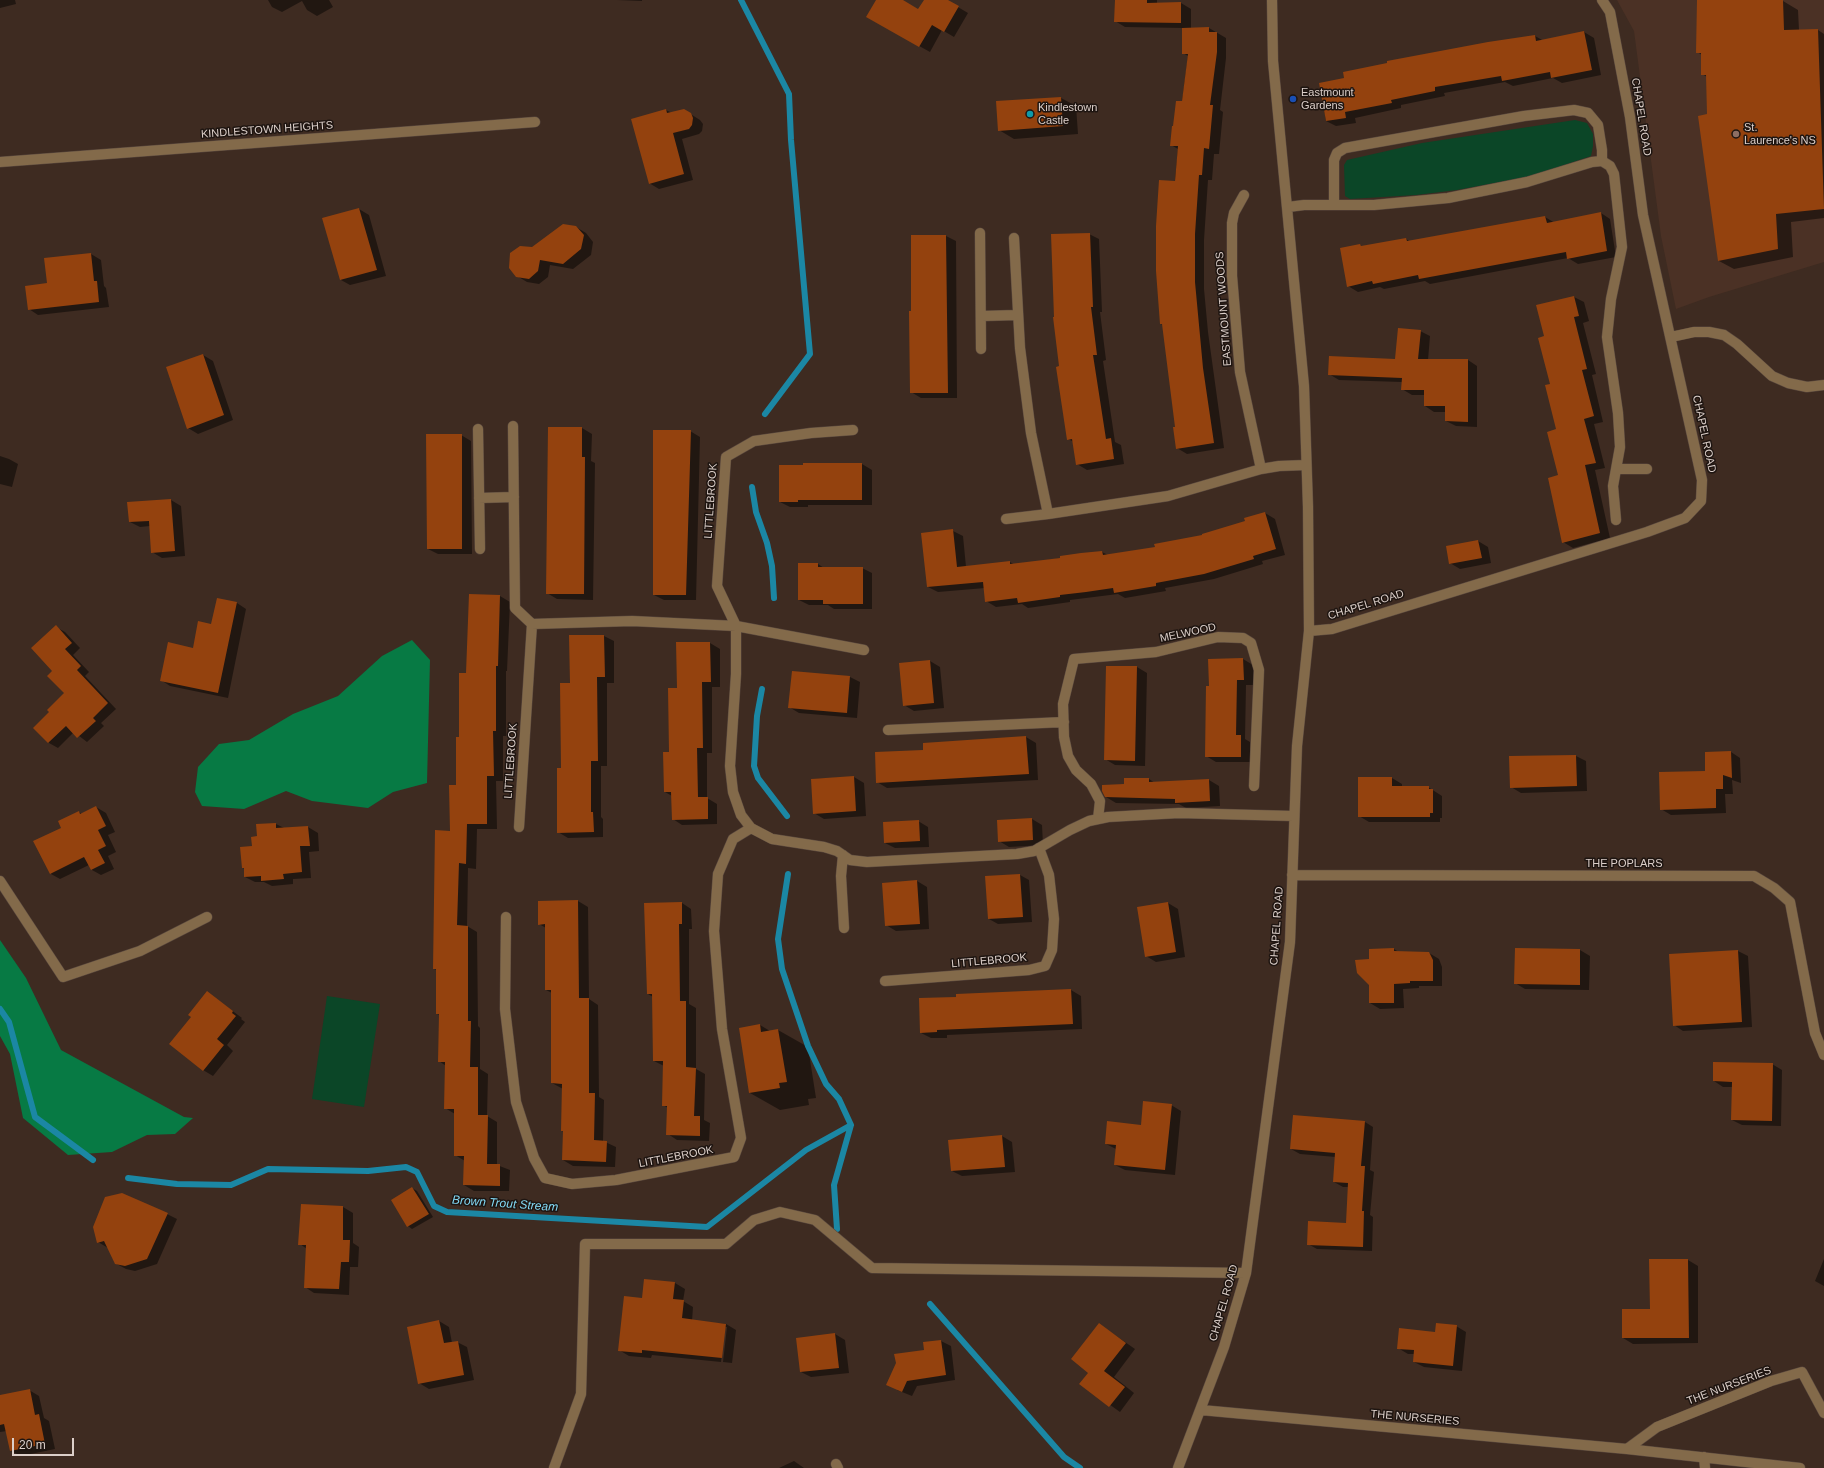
<!DOCTYPE html>
<style>
body{margin:0}
#map{position:relative;width:1824px;height:1468px;overflow:hidden;background:#3e2b21;font-family:Arial,sans-serif}
canvas{display:block}
.scale{position:absolute;left:12px;top:1438px;width:62px;height:18px;box-sizing:border-box;border:2px solid #dccfc9;border-top:0;padding-left:5px;font-size:12px;line-height:14px;white-space:nowrap;color:#dccfc9;-webkit-text-stroke:3px #1e1511;paint-order:stroke}
</style>
<div id="map">
<canvas width="1824" height="1468"></canvas>
<div class="scale">20 m</div>
</div>
<script>
const ctx = document.querySelector('canvas').getContext('2d');
ctx.lineJoin = 'round';
function fill(path, color) {
  ctx.fillStyle = color;
  ctx.fill(path, 'evenodd');
}
function shape(rows) {
  const path = new Path2D();
  for (const r of rows) {
    path.moveTo(r[0], r[1]);
    for (let i = 2; i < r.length; i += 2) path.lineTo(r[i], r[i + 1]);
  }
  return path;
}
function stroke(path, color, width, dash) {
  ctx.strokeStyle = color;
  ctx.lineWidth = width;
  ctx.lineCap = dash ? 'butt' : 'round';
  ctx.setLineDash(dash || []);
  ctx.stroke(path);
}
function drawText(font, color, halo, rows, align = 'center') {
  ctx.font = font + ' Arial,sans-serif';
  ctx.lineWidth = 3;
  ctx.setLineDash([]);
  ctx.textBaseline = 'middle';
  ctx.strokeStyle = halo;
  ctx.fillStyle = color;
  for (const [text, x, y, turn = 0] of rows) {
    ctx.save();
    ctx.translate(x, y);
    ctx.rotate((+turn || 0) * Math.PI / 180);
    ctx.textAlign = isNaN(turn) ? turn : align;
    if (halo) ctx.strokeText(text, 0, 0);
    ctx.fillText(text, 0, 0);
    ctx.restore();
  }
}
fill(shape([
 [1617,0,1824,0,1824,262,1709,297,1676,309,1661,236,1634,31]
]), '#4b3125');
fill(shape([
 [1575,120,1587,123,1593,134,1593,146,1591,156,1532,176,1457,190,1416,195,1350,199,1345,196,1344,165,1347,160,1422,143],
 [327,996,380,1004,364,1107,312,1099]
]), '#0b4627');
fill(shape([
 [412,640,430,660,427,783,393,792,368,808,312,801,286,791,244,809,202,806,195,792,198,767,219,744,249,740,293,714,338,696,382,656],
 [0,940,26,978,61,1050,184,1117,193,1118,175,1134,147,1135,112,1152,68,1155,23,1118,10,1054,0,1036]
]), '#077a44');
fill(shape([
 [0,0,15,0,16,4,0,8],
 [268,0,329,0,333,7,317,16,307,10,302,1,282,12,272,7],
 [617,0,642,0,642,1],
 [877,0,901,0,919,10,925,0,946,0,968,13,954,37,942,30,930,52,867,17],
 [1116,0,1157,0,1157,3,1181,3,1191,9,1191,29,1209,28,1226,38,1226,58,1220,110,1223,112,1219,154,1214,154,1212,180,1208,180,1204,240,1204,289,1208,332,1224,448,1187,454,1177,448,1176,428,1163,325,1161,324,1178,149,1171,145,1174,127,1182,102,1188,56,1183,53,1183,28,1125,27,1115,21],
 [1698,0,1783,1,1798,10,1799,30,1818,30,1824,34,1824,218,1791,222,1793,257,1734,269,1719,261,1699,117,1708,115,1707,77,1702,74,1702,55,1697,52],
 [1584,32,1594,38,1601,75,1562,83,1553,78,1513,86,1505,82,1444,93,1445,96,1401,105,1401,108,1355,118,1356,123,1336,126,1326,121,1320,84,1535,36,1544,41],
 [1061,98,1076,106,1078,134,1014,139,999,130,997,102],
 [666,110,672,113,684,110,700,120,703,124,702,131,699,134,682,139,693,180,659,189,649,183],
 [359,209,369,215,386,276,350,285,341,280],
 [1601,213,1610,219,1616,257,1578,264,1568,258,1430,284,1425,281,1384,289,1380,287,1358,292,1348,286,1360,245,1363,247,1406,239,1411,242,1545,217,1555,223],
 [576,227,586,233,593,242,591,255,573,269,550,265,548,277,539,284,527,282,517,276,533,248],
 [1089,234,1099,239,1102,312,1100,312,1106,360,1103,361,1115,442,1121,445,1124,464,1087,470,1077,464,1074,442,1068,439,1060,367],
 [912,236,946,236,956,241,957,398,921,398,911,392],
 [91,254,101,260,104,286,106,288,109,307,38,315,29,309,48,284,45,259],
 [1574,297,1584,302,1589,321,1583,323,1596,374,1592,375,1603,422,1594,424,1605,468,1595,470,1610,538,1573,548,1563,542,1558,430,1545,337],
 [1420,331,1430,336,1428,360,1468,360,1477,366,1477,427,1456,426,1446,421,1446,412,1434,412,1425,406,1425,395,1412,395,1402,389,1402,382,1339,380,1329,374,1396,360],
 [203,355,213,361,233,420,198,434,188,428],
 [549,428,582,428,592,434,591,461,595,463,593,600,557,599,547,593],
 [690,431,700,437,696,600,664,600,654,595],
 [461,435,471,441,472,554,438,554,428,549],
 [0,456,9,459,18,464,12,487,0,484],
 [862,464,872,470,872,505,808,505,808,507,790,507,780,502],
 [171,500,181,506,185,556,162,558,152,552,150,526,140,527,130,522,128,503],
 [1265,513,1275,519,1285,555,1262,561,1263,564,1214,579,1165,588,1166,591,1125,598,1118,594,1070,600,1070,602,1028,608,1022,604,996,607,986,601,985,588,938,592,928,587,953,531,963,536,966,567,1010,562,1015,565,1102,552,1108,555,1156,548,1203,536,1246,522],
 [1478,541,1488,547,1491,563,1460,569,1450,563],
 [818,564,824,568,862,568,872,573,872,609,834,609,828,605,809,605,799,600],
 [470,595,500,596,510,602,507,671,506,671,506,736,503,736,503,781,496,781,497,829,477,829,476,869,468,868,467,926,477,932,478,1026,480,1028,480,1069,488,1074,487,1116,497,1122,497,1165,510,1170,509,1191,474,1191,464,1185,465,1161,455,1155,455,1114,445,1108,446,1066,439,1061,440,1015,437,1014,437,970,434,969,457,786,460,738,467,674],
 [218,599,237,603,246,609,228,698,170,686,161,680,194,649,212,625],
 [56,627,65,632,80,648,73,655,89,672,85,676,116,709,101,723,104,726,87,742,74,732,58,748,49,743,35,728,51,712,66,693,54,671],
 [570,636,604,636,614,641,614,683,607,683,607,766,601,766,601,817,603,819,603,837,568,838,558,832,562,769,571,684],
 [710,643,720,649,720,687,712,687,712,753,707,753,707,798,717,804,717,824,682,825,673,819,672,796,665,792,678,689],
 [1243,659,1253,665,1254,685,1246,685,1245,739,1250,742,1250,762,1216,762,1206,756,1210,687],
 [930,661,940,667,944,708,914,711,904,705],
 [1107,667,1137,667,1147,673,1145,766,1115,765,1105,759],
 [793,672,850,677,860,682,857,718,799,713,789,707],
 [1026,737,1036,743,1038,780,887,788,877,782,924,751],
 [1731,752,1740,758,1741,783,1732,780,1733,794,1725,794,1726,813,1671,815,1661,809],
 [1576,756,1586,761,1587,791,1521,793,1511,787,1510,757],
 [854,777,864,783,866,816,824,819,814,813,812,779],
 [1359,778,1392,778,1402,784,1402,787,1428,787,1442,796,1442,818,1440,818,1440,822,1369,822,1359,816],
 [1149,779,1155,783,1209,780,1219,786,1220,806,1186,808,1179,804,1116,803,1106,797,1125,784],
 [96,807,106,813,115,832,108,835,116,852,108,856,114,869,101,875,92,870,89,865,60,879,51,874,63,828,79,812,82,814],
 [1032,819,1042,825,1043,845,1009,847,999,841],
 [918,821,928,827,929,847,895,848,885,843],
 [276,824,284,828,308,827,318,833,319,851,309,852,311,878,293,879,293,884,272,886,264,882,255,882,245,877,245,869,243,868,258,837],
 [1020,875,1029,880,1032,922,998,924,989,919],
 [917,881,927,887,929,929,896,931,886,925],
 [578,901,588,907,589,999,598,1005,599,1097,604,1100,603,1141,616,1147,615,1167,573,1166,563,1160,564,1132,562,1131,563,1089,552,1083,552,993,546,990,546,928,539,924],
 [682,903,691,909,692,929,689,929,689,1004,696,1008,696,1069,705,1074,704,1120,710,1123,709,1141,677,1140,668,1134,668,1108,663,1105,664,1066,654,1061,653,997,648,994],
 [1168,903,1178,909,1185,957,1156,962,1146,956],
 [1394,949,1400,953,1429,953,1439,959,1442,967,1442,986,1419,986,1419,988,1403,989,1404,1008,1380,1009,1370,1003,1370,950],
 [1580,950,1590,956,1589,990,1525,989,1515,983],
 [1738,951,1748,956,1752,1027,1683,1031,1674,1025],
 [1071,990,1081,996,1082,1029,947,1035,947,1038,931,1038,921,1033,957,998],
 [207,992,242,1018,241,1019,245,1022,227,1045,233,1051,213,1076,203,1070,192,1017],
 [760,1025,770,1031,778,1030,808,1047,816,1098,808,1099,809,1105,780,1110,750,1093],
 [1772,1064,1782,1070,1781,1126,1742,1125,1732,1120,1733,1087,1723,1087,1714,1081],
 [1171,1105,1181,1111,1175,1175,1125,1170,1115,1165,1116,1149,1106,1144,1142,1126],
 [1365,1122,1373,1127,1370,1170,1374,1172,1370,1215,1373,1217,1372,1251,1317,1249,1308,1244,1347,1224,1349,1187,1343,1187,1334,1182,1336,1157,1300,1154,1291,1149],
 [1002,1136,1012,1142,1015,1172,962,1176,952,1171],
 [412,1188,417,1191,433,1217,412,1229,408,1226],
 [302,1205,343,1207,353,1213,353,1243,359,1247,358,1267,350,1267,349,1295,314,1293,305,1287,307,1249,300,1244],
 [167,1214,177,1219,157,1264,135,1271,126,1269,115,1263,108,1248,98,1242],
 [1824,1259,1824,1286,1815,1281],
 [1688,1260,1698,1266,1698,1343,1633,1344,1623,1338,1651,1310],
 [675,1283,685,1289,683,1301,693,1307,692,1321,726,1324,736,1330,732,1363,723,1362,727,1327,725,1327,721,1362,652,1355,651,1358,629,1356,619,1350,643,1299],
 [439,1321,449,1327,452,1343,457,1342,467,1347,474,1380,429,1389,419,1383],
 [1099,1324,1135,1349,1114,1377,1134,1393,1120,1412,1081,1384,1090,1372],
 [1456,1326,1466,1332,1462,1371,1424,1367,1414,1362,1415,1354,1408,1354,1398,1348],
 [835,1334,845,1340,849,1373,811,1377,801,1372],
 [941,1341,951,1346,955,1380,917,1386,912,1396,897,1390,925,1350],
 [29,1390,39,1396,44,1418,49,1421,55,1449,21,1456,11,1451,7,1431,0,1432,0,1396],
 [794,1461,804,1468,779,1468]
]), '#0007');
stroke(shape([
 [741,0,789,94,791,140,810,354,765,414],
 [752,487,756,512,767,543,772,566,774,598],
 [762,689,757,716,754,766,758,778,787,816],
 [788,874,778,939,782,969,808,1046,826,1084,839,1099,851,1125,834,1185,837,1229],
 [0,1009,9,1022,35,1117,93,1160],
 [128,1178,177,1184,231,1185,268,1169,368,1171,406,1167,417,1172,434,1206,447,1212,707,1227,806,1150,851,1125],
 [930,1304,1064,1457,1080,1468]
]), '#1b87a4', 6);
fill(shape([
 [876,0,903,0,918,9,924,0,948,0,959,6,944,32,932,25,919,47,866,17],
 [1115,0,1147,0,1147,3,1181,2,1181,23,1114,22],
 [1697,0,1783,0,1784,30,1818,29,1824,209,1776,214,1778,249,1718,261,1698,116,1707,114,1706,75,1701,75,1701,53,1696,53],
 [1209,27,1209,32,1217,32,1217,52,1210,105,1213,105,1209,149,1204,148,1202,175,1199,175,1195,234,1195,282,1203,368,1214,443,1176,449,1173,427,1175,427,1162,324,1160,324,1156,271,1156,226,1159,180,1175,181,1178,146,1170,146,1172,126,1173,126,1176,101,1182,101,1188,54,1182,54,1182,28],
 [1584,31,1592,70,1551,78,1550,72,1502,81,1501,76,1435,87,1435,91,1391,100,1392,103,1345,112,1346,118,1326,121,1319,83,1344,78,1343,72,1387,63,1387,61,1488,42,1535,35,1536,41],
 [1061,97,1063,126,998,131,996,101],
 [666,109,667,113,684,109,691,113,693,118,692,125,689,129,673,133,684,174,649,184,631,119],
 [359,208,377,270,340,280,322,218],
 [1601,212,1607,251,1567,259,1566,252,1419,279,1418,275,1373,284,1372,281,1347,287,1340,248,1360,244,1361,246,1406,238,1407,241,1545,216,1547,223],
 [563,224,576,226,584,235,581,249,563,264,540,260,538,271,529,279,516,277,509,268,510,253,520,246,532,247],
 [1090,233,1093,307,1091,307,1097,355,1093,355,1106,439,1111,438,1114,459,1076,465,1072,439,1067,440,1056,367,1059,366,1053,317,1054,317,1051,234],
 [911,235,946,235,948,393,910,393,909,311,911,311],
 [91,253,94,281,97,281,99,302,28,310,25,286,47,283,44,258],
 [1574,296,1579,316,1574,317,1587,369,1582,370,1594,416,1584,419,1596,463,1585,465,1600,533,1562,543,1548,478,1558,475,1547,432,1556,429,1545,385,1550,384,1538,338,1544,336,1536,305],
 [1398,328,1421,330,1418,359,1468,359,1468,422,1445,421,1445,406,1424,406,1424,390,1401,390,1402,378,1328,375,1329,356,1395,359],
 [203,354,224,415,187,429,166,367],
 [548,427,582,427,582,457,585,457,584,594,546,594],
 [653,430,691,430,686,595,653,595],
 [426,434,462,434,462,549,427,549],
 [803,463,862,463,862,500,798,500,798,502,779,502,779,465,803,465],
 [171,499,175,551,151,553,149,521,129,522,127,502],
 [1265,512,1276,549,1253,556,1254,559,1204,574,1156,583,1156,586,1114,593,1113,588,1086,592,1060,595,1060,597,1018,603,1017,598,985,602,983,582,927,587,921,533,953,529,957,567,1010,561,1010,564,1060,558,1060,556,1081,553,1102,551,1103,555,1155,547,1154,544,1202,535,1202,534,1245,521,1244,518],
 [1478,540,1482,558,1449,564,1446,546],
 [798,563,818,563,818,567,863,567,863,604,823,604,823,600,798,600],
 [469,594,500,595,498,666,496,666,496,731,493,731,494,776,487,776,487,824,467,824,466,864,459,863,457,925,468,926,468,1021,471,1021,470,1067,478,1067,478,1115,488,1115,487,1164,500,1164,500,1186,463,1185,464,1156,454,1156,454,1109,444,1109,445,1062,438,1062,439,1014,436,1014,436,969,433,969,435,830,450,831,449,785,456,785,456,737,459,737,459,673,466,673],
 [217,598,237,602,218,693,160,681,168,642,193,648,198,621,211,624],
 [56,625,72,643,65,649,81,666,77,670,108,703,93,718,96,721,77,738,66,726,48,743,33,728,49,712,47,710,64,693,47,676,52,671,31,648],
 [569,635,604,635,605,677,597,677,598,761,591,761,591,812,593,812,594,832,557,833,557,768,561,768,560,683,570,683],
 [676,642,710,642,711,682,702,682,703,748,697,748,698,797,708,797,708,819,672,820,671,792,664,792,663,752,669,752,668,688,677,688],
 [1243,658,1244,680,1237,680,1236,735,1241,735,1241,757,1205,757,1206,686,1209,686,1208,659],
 [930,660,934,703,903,706,899,663],
 [1106,666,1137,666,1135,761,1104,760],
 [792,671,850,676,847,713,788,708],
 [1026,736,1029,774,876,783,875,752,923,750,923,743],
 [1731,751,1732,778,1723,775,1723,789,1716,789,1716,808,1660,810,1659,772,1705,771,1705,752],
 [1576,755,1577,786,1510,788,1509,756],
 [854,776,856,811,813,814,811,779],
 [1358,777,1392,777,1392,786,1429,786,1429,789,1433,789,1433,813,1430,813,1430,817,1358,817],
 [1124,778,1149,778,1149,782,1209,779,1210,801,1175,803,1175,799,1105,797,1102,791,1102,785,1124,784],
 [96,806,106,826,98,830,106,846,98,850,105,863,91,870,84,857,50,874,33,841,61,828,58,821,79,811,80,814],
 [1032,818,1033,840,998,842,997,820],
 [919,820,920,841,884,843,883,822],
 [276,823,276,828,308,826,310,846,300,846,302,872,283,874,284,879,261,881,261,876,244,877,244,868,242,868,240,847,252,846,251,837,257,836,256,824],
 [1020,874,1023,917,988,919,985,876],
 [917,880,920,924,885,926,882,883],
 [578,900,579,998,589,998,589,1093,595,1093,594,1140,607,1141,606,1162,562,1160,563,1131,561,1131,562,1084,551,1083,551,990,545,990,545,924,538,925,538,901],
 [682,902,682,924,679,924,680,1001,686,1001,686,1067,696,1068,694,1116,700,1116,700,1136,666,1135,667,1106,662,1106,663,1061,653,1061,652,994,647,994,644,903],
 [1168,902,1176,952,1145,957,1137,907],
 [1394,948,1394,951,1429,952,1433,960,1433,981,1410,981,1410,983,1394,984,1394,1003,1369,1003,1369,985,1357,973,1355,960,1369,959,1369,949],
 [1515,948,1580,949,1580,985,1514,984],
 [1738,950,1742,1022,1673,1026,1669,954],
 [1071,989,1073,1024,937,1030,937,1032,920,1033,919,998,956,997,956,994],
 [207,991,233,1011,232,1013,236,1016,217,1039,224,1045,203,1071,169,1044,191,1017,188,1015],
 [760,1024,761,1032,778,1029,787,1082,779,1083,780,1088,749,1093,739,1028],
 [1713,1062,1773,1063,1772,1121,1731,1120,1732,1082,1713,1081],
 [1143,1101,1172,1104,1165,1170,1114,1165,1116,1145,1105,1144,1107,1121,1141,1125],
 [1293,1115,1365,1121,1361,1166,1365,1166,1362,1211,1364,1211,1363,1247,1307,1245,1308,1221,1346,1223,1348,1183,1333,1182,1335,1153,1290,1149],
 [1002,1135,1005,1167,951,1171,948,1140],
 [412,1187,429,1214,407,1227,391,1200],
 [122,1193,168,1213,147,1259,125,1266,115,1264,104,1241,97,1243,93,1227,105,1197],
 [301,1204,343,1206,343,1240,350,1240,349,1262,341,1262,339,1289,304,1288,306,1245,298,1245],
 [1649,1259,1688,1259,1689,1338,1622,1338,1622,1309,1650,1309],
 [644,1279,675,1282,673,1299,684,1300,682,1318,726,1324,722,1358,642,1350,642,1353,618,1351,624,1296,642,1298],
 [439,1320,444,1343,458,1341,464,1375,418,1384,407,1327],
 [1099,1323,1126,1343,1104,1371,1125,1387,1109,1407,1079,1384,1088,1373,1071,1359],
 [1436,1323,1457,1325,1453,1366,1413,1362,1414,1350,1397,1349,1399,1328,1435,1332],
 [835,1333,839,1368,800,1372,796,1338],
 [941,1340,946,1375,907,1381,902,1392,886,1385,896,1363,894,1354,924,1350,923,1342],
 [30,1389,35,1415,39,1414,45,1444,10,1451,4,1424,0,1425,0,1395]
]), '#94420e');
const minor = shape([
 [0,162,535,122],
 [1244,195,1234,213,1232,223,1232,276,1240,372,1261,469],
 [1334,205,1334,160,1337,153,1345,148,1524,116,1574,110,1588,113,1598,125,1602,150,1602,161],
 [1288,207,1304,205,1374,205,1448,198,1527,182,1592,162,1602,161,1610,166,1614,174,1622,247,1611,299,1607,337,1618,413,1620,447,1613,486,1616,520],
 [980,233,981,349],
 [982,316,1017,315],
 [1671,337,1694,332,1709,332,1724,335,1737,344,1772,376,1788,383,1807,387,1824,385],
 [513,426,515,608,532,624],
 [478,429,480,549],
 [853,430,811,433,754,441,726,457,717,586,736,626,736,674,730,766,733,792,741,815,751,828,772,839,824,847,837,851,850,860,867,862,1017,854,1034,851,1070,830,1089,821,1108,817,1179,813,1293,816],
 [1616,469,1647,469],
 [479,498,514,497],
 [1048,514,1168,496,1261,469,1279,466,1306,465],
 [1006,519,1048,514,1031,433,1020,348,1014,238],
 [1309,631,1332,629,1647,532,1685,518,1701,501,1702,480,1643,215,1630,117,1610,12,1602,0],
 [888,730,1064,722],
 [1098,819,1100,801,1091,784,1076,770,1068,756,1064,737,1063,704,1074,659,1156,652,1218,637,1243,638,1251,643,1259,670,1254,786],
 [519,827,532,624,632,621,736,626,864,650],
 [843,855,841,876,844,928],
 [1292,875,1754,876,1774,888,1790,902,1815,1033,1824,1055],
 [0,881,63,977,140,951,207,917],
 [506,917,505,1009,516,1102,534,1158,545,1178,572,1184,616,1180,734,1157,741,1138,722,1029,714,931,718,874,733,839,751,828],
 [885,981,1029,970,1045,966,1052,950,1054,919,1049,875,1039,848],
 [1201,1410,1627,1449,1800,1468],
 [1627,1449,1657,1427,1771,1381,1802,1372,1824,1413],
 [1704,1457,1705,1468],
 [836,1464,838,1468],
 [554,1468,581,1394,585,1244,726,1244,754,1220,780,1212,815,1220,872,1268,1246,1273],
 [1178,1468,1224,1347,1246,1273,1290,942,1297,746,1309,631,1308,507,1304,386,1273,61,1272,0]
]);
stroke(minor, '#5a493f', 11);
stroke(minor, '#836a4a', 10);
for (const [x, y, r, color] of [
 [1293,99,4,"#1a4fb4"],
 [1030,114,4,"#0f9aa8"],
 [1736,134,4,"#8d6e63"]
]) {
  const dot = new Path2D();
  dot.arc(x, y, r, 0, 2 * Math.PI);
  ctx.fillStyle = color;
  ctx.fill(dot);
  stroke(dot, '#1e1511', 1.5);
}
drawText('11px', '#dccfc9', '#1e1511', [
 ["Eastmount",1301,93],
 ["Gardens",1301,106],
 ["Kindlestown",1038,108],
 ["Castle",1038,121],
 ["St.",1744,128],
 ["Laurence's NS",1744,141]
], 'left');
drawText('11px', '#dccfc9', '#1e1511', [
 ["CHAPEL ROAD",1641,117,81],
 ["KINDLESTOWN HEIGHTS",267,130,-4],
 ["EASTMOUNT WOODS",1224,309,-94],
 ["CHAPEL ROAD",1704,434,78],
 ["LITTLEBROOK",711,501,-86],
 ["CHAPEL ROAD",1366,605,-17],
 ["MELWOOD",1188,633,-12],
 ["LITTLEBROOK",511,761,-86],
 ["THE POPLARS",1624,864],
 ["CHAPEL ROAD",1277,926,-86],
 ["LITTLEBROOK",989,961,-5],
 ["LITTLEBROOK",676,1157,-11],
 ["CHAPEL ROAD",1224,1303,-74],
 ["THE NURSERIES",1729,1386,-21],
 ["THE NURSERIES",1415,1418,5]
]);
drawText('italic 12px', '#83daf6', '#1e1511', [
 ["Brown Trout Stream",505,1204,4]
]);
</script>
